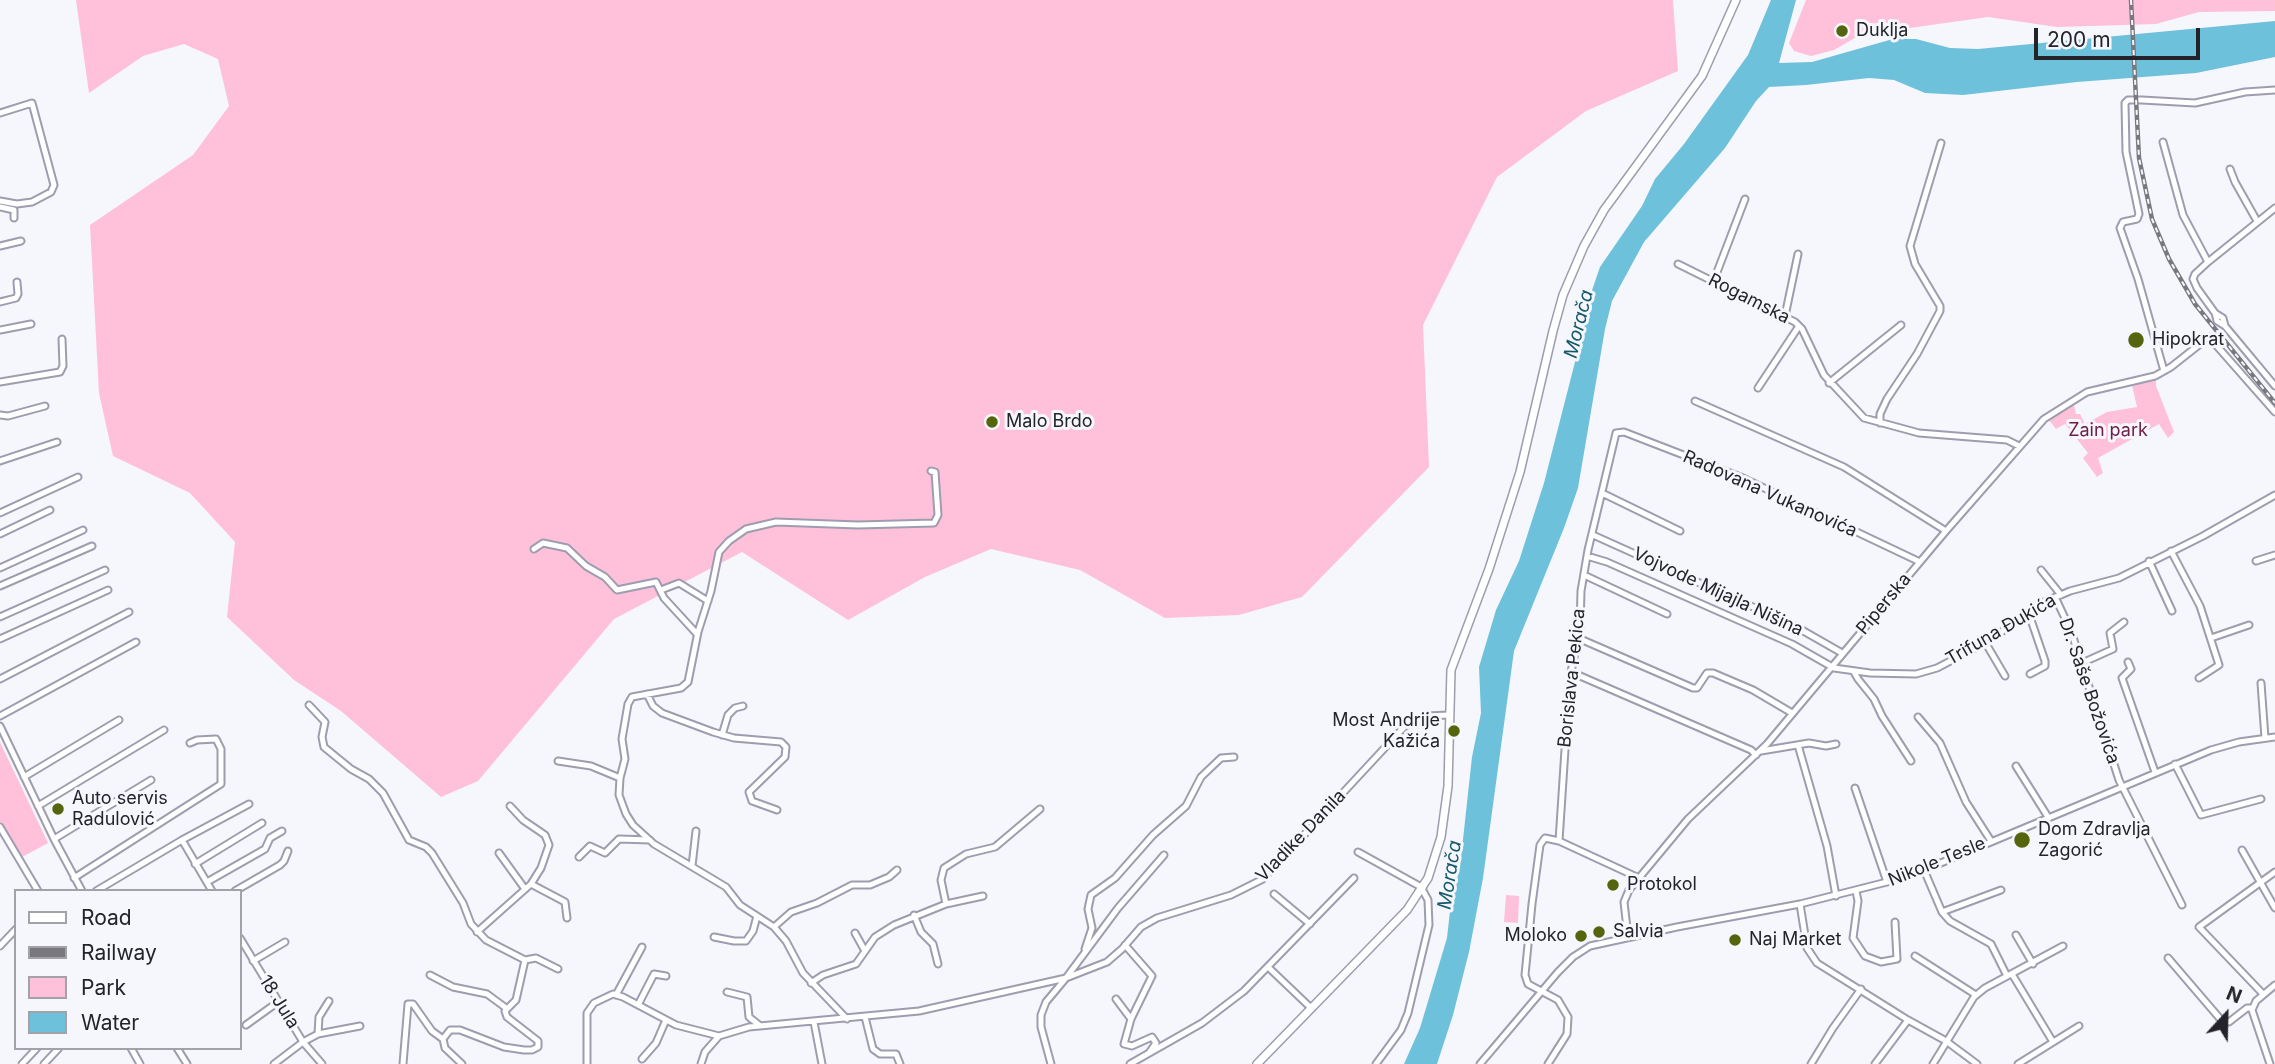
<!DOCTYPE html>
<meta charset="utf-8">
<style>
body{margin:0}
#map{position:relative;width:2275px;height:1064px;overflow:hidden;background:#f6f6fd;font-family:Inter,sans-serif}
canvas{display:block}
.legend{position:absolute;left:14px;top:889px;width:228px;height:161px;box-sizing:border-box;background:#f6f6fd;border:2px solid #a2a2a8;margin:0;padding:9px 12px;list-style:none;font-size:21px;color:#232329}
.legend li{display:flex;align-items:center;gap:14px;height:35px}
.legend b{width:35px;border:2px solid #a2a2a8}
.north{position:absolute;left:2191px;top:980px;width:70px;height:70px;-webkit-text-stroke:5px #f6f6fd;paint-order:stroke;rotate:22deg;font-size:19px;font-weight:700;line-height:28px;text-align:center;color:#232329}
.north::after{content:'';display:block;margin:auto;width:24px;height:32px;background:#232329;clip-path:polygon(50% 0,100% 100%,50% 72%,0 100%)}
.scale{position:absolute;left:2034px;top:28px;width:166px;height:32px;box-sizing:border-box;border:4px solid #232329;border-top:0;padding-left:9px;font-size:21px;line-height:24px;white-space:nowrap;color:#232329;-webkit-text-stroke:5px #f6f6fd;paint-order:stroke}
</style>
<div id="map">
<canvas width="2275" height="1064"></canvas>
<ul class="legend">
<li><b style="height:9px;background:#fff"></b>Road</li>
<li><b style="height:9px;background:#78787e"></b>Railway</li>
<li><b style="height:19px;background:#ffc0da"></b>Park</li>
<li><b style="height:19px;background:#6dc1da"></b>Water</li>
</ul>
<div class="north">N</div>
<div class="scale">200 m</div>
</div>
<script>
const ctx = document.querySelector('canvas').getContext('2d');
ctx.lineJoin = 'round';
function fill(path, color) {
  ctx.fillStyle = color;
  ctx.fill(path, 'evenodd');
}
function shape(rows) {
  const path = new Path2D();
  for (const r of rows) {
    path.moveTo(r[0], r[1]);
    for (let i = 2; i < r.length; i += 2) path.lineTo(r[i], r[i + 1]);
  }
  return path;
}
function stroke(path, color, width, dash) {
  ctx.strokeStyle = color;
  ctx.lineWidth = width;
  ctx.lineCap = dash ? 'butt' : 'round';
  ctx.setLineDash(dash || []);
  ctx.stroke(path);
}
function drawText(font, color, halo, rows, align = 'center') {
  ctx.font = font + ' Inter,sans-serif';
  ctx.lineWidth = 6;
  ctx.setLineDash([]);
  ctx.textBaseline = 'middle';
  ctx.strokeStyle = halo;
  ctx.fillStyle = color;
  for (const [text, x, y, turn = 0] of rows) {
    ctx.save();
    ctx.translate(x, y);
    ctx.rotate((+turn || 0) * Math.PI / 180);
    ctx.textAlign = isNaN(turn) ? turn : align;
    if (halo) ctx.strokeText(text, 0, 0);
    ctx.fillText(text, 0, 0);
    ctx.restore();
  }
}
fill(shape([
 [76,0,1673,0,1678,71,1586,111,1497,177,1423,325,1429,467,1302,597,1239,615,1165,618,1080,570,991,549,925,577,848,620,742,552,614,619,478,781,441,797,341,711,294,680,227,617,235,542,190,493,113,456,99,393,90,225,193,155,229,106,218,59,184,44,143,56,89,93],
 [1806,0,2275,0,2275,11,2199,12,2156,24,2057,27,1988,17,1860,35,1834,50,1811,56,1794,51,1789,43],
 [2156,380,2156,386,2174,432,2168,438,2159,424,2098,458,2103,473,2097,477,2083,458,2088,453,2065,424,2056,429,2048,419,2074,405,2076,414,2080,414,2085,424,2107,412,2137,407,2132,385],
 [0,742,48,843,22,857,0,822],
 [1506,895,1519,896,1518,923,1504,922]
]), '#ffc0da');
fill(shape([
 [1771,0,1796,0,1779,63,1812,62,1893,39,1916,39,1950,48,1978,49,2275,21,2275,57,2196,73,2077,82,1963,95,1925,93,1894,80,1869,78,1806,85,1769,87,1756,101,1725,148,1644,242,1612,301,1605,329,1578,488,1564,528,1514,651,1483,878,1469,952,1453,1015,1437,1064,1404,1064,1420,1028,1447,938,1451,902,1460,867,1472,757,1481,713,1479,667,1496,610,1519,561,1544,483,1575,362,1580,315,1589,299,1600,267,1642,206,1655,179,1684,144,1748,55]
]), '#6dc1da');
const minor = shape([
 [0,113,32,103,54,185,51,192,32,202,17,204,0,201],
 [2163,142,2183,215,2208,262],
 [2230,169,2235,182,2257,221],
 [0,207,14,210,14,218],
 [2275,208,2208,262,2195,274,2193,279,2197,288,2215,313,2223,318,2225,326,2275,386],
 [0,246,21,241],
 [1678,264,1795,322,1802,329,1824,375,1864,418,1919,433,2007,440,2019,446],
 [1714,280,1745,199],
 [0,302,16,298,18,294,17,282],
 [2215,313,2217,321,2225,326],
 [1785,316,1798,254],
 [0,330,31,324],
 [2164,371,2138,279,2120,228,2123,222,2137,219,2139,214,2126,152,2125,103,2128,100,2142,100,2195,103,2245,92,2275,90],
 [0,382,60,372,63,366,62,339],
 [1829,383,1901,325],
 [1758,388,1799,326],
 [1695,401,1844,467,1946,531],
 [0,415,8,416,45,406],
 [1880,423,1880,414,1887,399,1917,354,1940,311,1940,306,1915,264,1910,246,1941,143],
 [0,461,57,442],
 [1602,493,1680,531],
 [0,513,78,477],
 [0,534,50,510],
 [1593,535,1793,625,1842,653],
 [534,549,543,543,567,548,586,566,605,577,617,590,656,582,664,598,697,634],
 [2171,551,2200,606,2219,665,2199,678],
 [1587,556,1607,562,1792,644,1834,668,1870,673,1916,674,1937,668,1981,645,2020,620,2042,603,2070,591,2119,578,2203,536,2275,495],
 [2149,561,2172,611],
 [2256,561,2275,555],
 [0,568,83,530],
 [2041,570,2061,595],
 [1584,575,1667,614],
 [0,586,92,546],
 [661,590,679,583,708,601],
 [2055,597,2071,631,2119,780,2182,905],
 [2029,614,2045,661,2045,666,2030,674],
 [0,617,105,570],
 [1578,638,1693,688,1697,688,1707,673,1713,673,1753,690,1792,713],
 [2211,638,2249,625],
 [0,639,108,590],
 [1985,642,2005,676],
 [2128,662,2131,669,2122,678,2155,772],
 [2082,663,2113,649,2110,633,2124,622],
 [1571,672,1751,750,1756,755],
 [1854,672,1858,679,1874,699,1882,716,1911,761],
 [0,679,129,612],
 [2261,683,2265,738],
 [647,694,653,706,662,713,713,732,734,738,781,742,786,747,785,757,749,792,752,801,777,810],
 [309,705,325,722,322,737,324,747,351,769,369,779,383,793,409,840,426,847,432,853,463,903,471,924,486,940,525,960,516,1000,505,1011,507,1017,538,1041,538,1047,532,1050,524,1050,504,1047,460,1030,450,1030,443,1039,445,1048,462,1064],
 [0,716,136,642],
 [1918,717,1940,743,1966,802,1991,841],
 [0,726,54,839,82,891],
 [722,735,728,715,735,708,743,706],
 [1798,745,1827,846,1836,896],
 [1761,751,1809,743,1826,746,1836,744],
 [558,761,591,766,620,778],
 [2175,764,2201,815,2261,799],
 [2016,766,2048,817],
 [24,777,119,720],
 [1855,788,1887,882],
 [38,806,164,730],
 [0,827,38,891],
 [54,839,151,780],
 [182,840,249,804],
 [2242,850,2275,908],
 [1358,852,1423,888],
 [499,853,525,889],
 [579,857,590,846,605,853,619,839,650,840],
 [195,864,262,823],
 [692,866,696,831],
 [1924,870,1942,912,1950,921,1991,944,2007,976],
 [74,878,221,784,221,749,216,739,197,740,190,743],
 [1639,878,1559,841,1567,719,1571,672,1580,628,1581,591,1588,550,1616,433,1624,432,1743,478,1920,562],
 [207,882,265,849,270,838,282,831],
 [531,884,565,902,567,918],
 [96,891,182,840,212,891],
 [235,891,280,865,284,861,288,851],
 [1856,891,1858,901,1853,938,1865,956,1881,962,1897,959,1895,922],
 [1274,894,1310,924],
 [946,904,941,880,944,868,966,854,995,847,1040,809],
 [1800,904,1807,948,1817,963,1908,1020,1946,1041,1977,1064],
 [1942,912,2001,890],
 [914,915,921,932,933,944,938,964],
 [774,927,791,912,817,903,852,885,870,885,889,877,897,870],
 [477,932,531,884,541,868,549,845,545,835,523,820,510,806],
 [855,933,865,951],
 [2016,935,2033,964],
 [714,937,734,941,746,941,753,931,757,916],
 [1628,937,1624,902,1629,890,1688,819,1767,744,1946,531,2044,419,2087,392,2155,376,2171,367,2209,337,2275,412],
 [240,938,303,1042,322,1064],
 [1125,945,1152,976,1131,1019],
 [0,946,16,929],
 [1085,949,1092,928,1088,909,1091,895,1115,878,1153,835,1186,806,1201,777,1221,758,1234,757],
 [1915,956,1976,995],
 [2168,958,2222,1021,2229,1022,2247,1008,2252,1008],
 [525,960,536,958,558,969],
 [253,961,285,942],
 [1268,967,1311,1008],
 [2012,974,2053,1042],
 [430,975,453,987,487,994,506,1008],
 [811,983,823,975,856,964,875,937,894,925,946,904,983,896],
 [727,992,747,997,749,1017,759,1025],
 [2263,994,2199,927,2275,872],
 [616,995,642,947],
 [1116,999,1131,1019,1124,1044,1132,1046,1152,1037,1156,1043,1149,1053],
 [638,1005,654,974,666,976],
 [865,1017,873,1049,880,1054,896,1054,900,1064],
 [847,1019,803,973,786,941,774,927,740,905,726,887,654,844,633,825,626,814,619,795,620,778,625,759,622,739,628,704,632,697,681,688,688,682,698,632,711,591,719,552,729,541,746,529,776,522,858,525,934,523,938,515,935,472,931,471],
 [814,1022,822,1064],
 [246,1025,278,1002],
 [318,1034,360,1026],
 [131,1048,140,1064],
 [177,1048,187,1064],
 [642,1059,656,1043,666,1020],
 [22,1064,37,1048],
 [44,1064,59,1048],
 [274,1064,303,1042,318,1034,319,1017,329,1001],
 [403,1064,408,1004,413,1004,432,1031,443,1039],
 [587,1064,587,1013,594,1003,613,994,623,997,676,1025,719,1036],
 [701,1064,705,1052,719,1036,749,1027,919,1011,1066,978,1118,908,1164,855],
 [1051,1064,1041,1027,1041,1015,1046,1002,1066,978,1107,962,1122,949,1141,927,1157,918,1231,895,1263,879,1405,726,1426,716,1449,715],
 [1130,1064,1202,1023,1244,991,1354,878],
 [1376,1064,1401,1030,1408,1013,1429,925,1428,900,1422,889],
 [1480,1064,1558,972,1573,957,1590,946,1677,927,1800,904,1887,882,1924,870,2211,750,2239,742,2275,737],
 [1548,1064,1567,1034,1568,1017,1558,1000,1528,984,1525,975,1532,904,1540,845,1545,838,1559,841],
 [1811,1064,1833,1028,1861,989],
 [1875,1064,1908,1020],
 [1933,1064,1974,997,1985,988,2063,946],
 [2018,1064,2079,1026],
 [2270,1064,2252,1010,2256,1001,2275,985]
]);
const major = shape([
 [1257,1064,1407,910,1428,878,1441,837,1448,786,1451,670,1489,569,1520,472,1553,331,1563,295,1584,246,1604,210,1702,76,1736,0]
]);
stroke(minor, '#9d9daf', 9);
stroke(major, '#9d9daf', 10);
stroke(minor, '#fff', 5);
stroke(major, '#fff', 7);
const rail = shape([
 [2131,0,2139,158,2152,219,2169,259,2195,304,2275,403]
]);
stroke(rail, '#78787e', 4.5);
stroke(rail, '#f6f6fd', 2, [5]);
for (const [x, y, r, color] of [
 [1842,31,7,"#54650d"],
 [2136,340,9,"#54650d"],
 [992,422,7,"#54650d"],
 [1454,731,7,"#54650d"],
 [58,809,7,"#54650d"],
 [2022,840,9,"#54650d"],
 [1613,885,7,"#54650d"],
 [1599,932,7,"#54650d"],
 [1581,936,7,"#54650d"],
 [1735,940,7,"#54650d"]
]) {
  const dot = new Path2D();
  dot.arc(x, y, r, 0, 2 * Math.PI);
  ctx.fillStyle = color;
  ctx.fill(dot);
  stroke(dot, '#f6f6fd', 2.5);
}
drawText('18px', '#232329', '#f6f6fd', [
 ["Duklja",1856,31],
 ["Hipokrat",2152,340],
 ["Malo Brdo",1006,422],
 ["Most Andrije",1440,721,"right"],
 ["Kažića",1440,742,"right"],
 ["Auto servis",72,799],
 ["Radulović",72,820],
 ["Dom Zdravlja",2038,830],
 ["Zagorić",2038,851],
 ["Protokol",1627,885],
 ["Salvia",1613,932],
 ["Moloko",1567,936,"right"],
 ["Naj Market",1749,940]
], 'left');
drawText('18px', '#232329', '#f6f6fd', [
 ["Rogamska",1749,299,27],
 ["Radovana Vukanovića",1770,494,24],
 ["Vojvode Mijajla Nišina",1718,592,25],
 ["Piperska",1884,604,-50],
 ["Trifuna Đukića",2001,630,-30],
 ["Borislava Pekica",1572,678,-84],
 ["Dr. Saše Božovića",2089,691,71],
 ["Vladike Danila",1301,836,-46],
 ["Nikole Tesle",1937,862,-22],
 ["18 Jula",279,1002,58]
]);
drawText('18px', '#6d1e47', '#f6f6fd', [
 ["Zain park",2108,431]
]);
drawText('italic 19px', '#14596c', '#f6f6fd', [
 ["Morača",1579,324,-76],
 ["Morača",1450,875,-81]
]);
</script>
